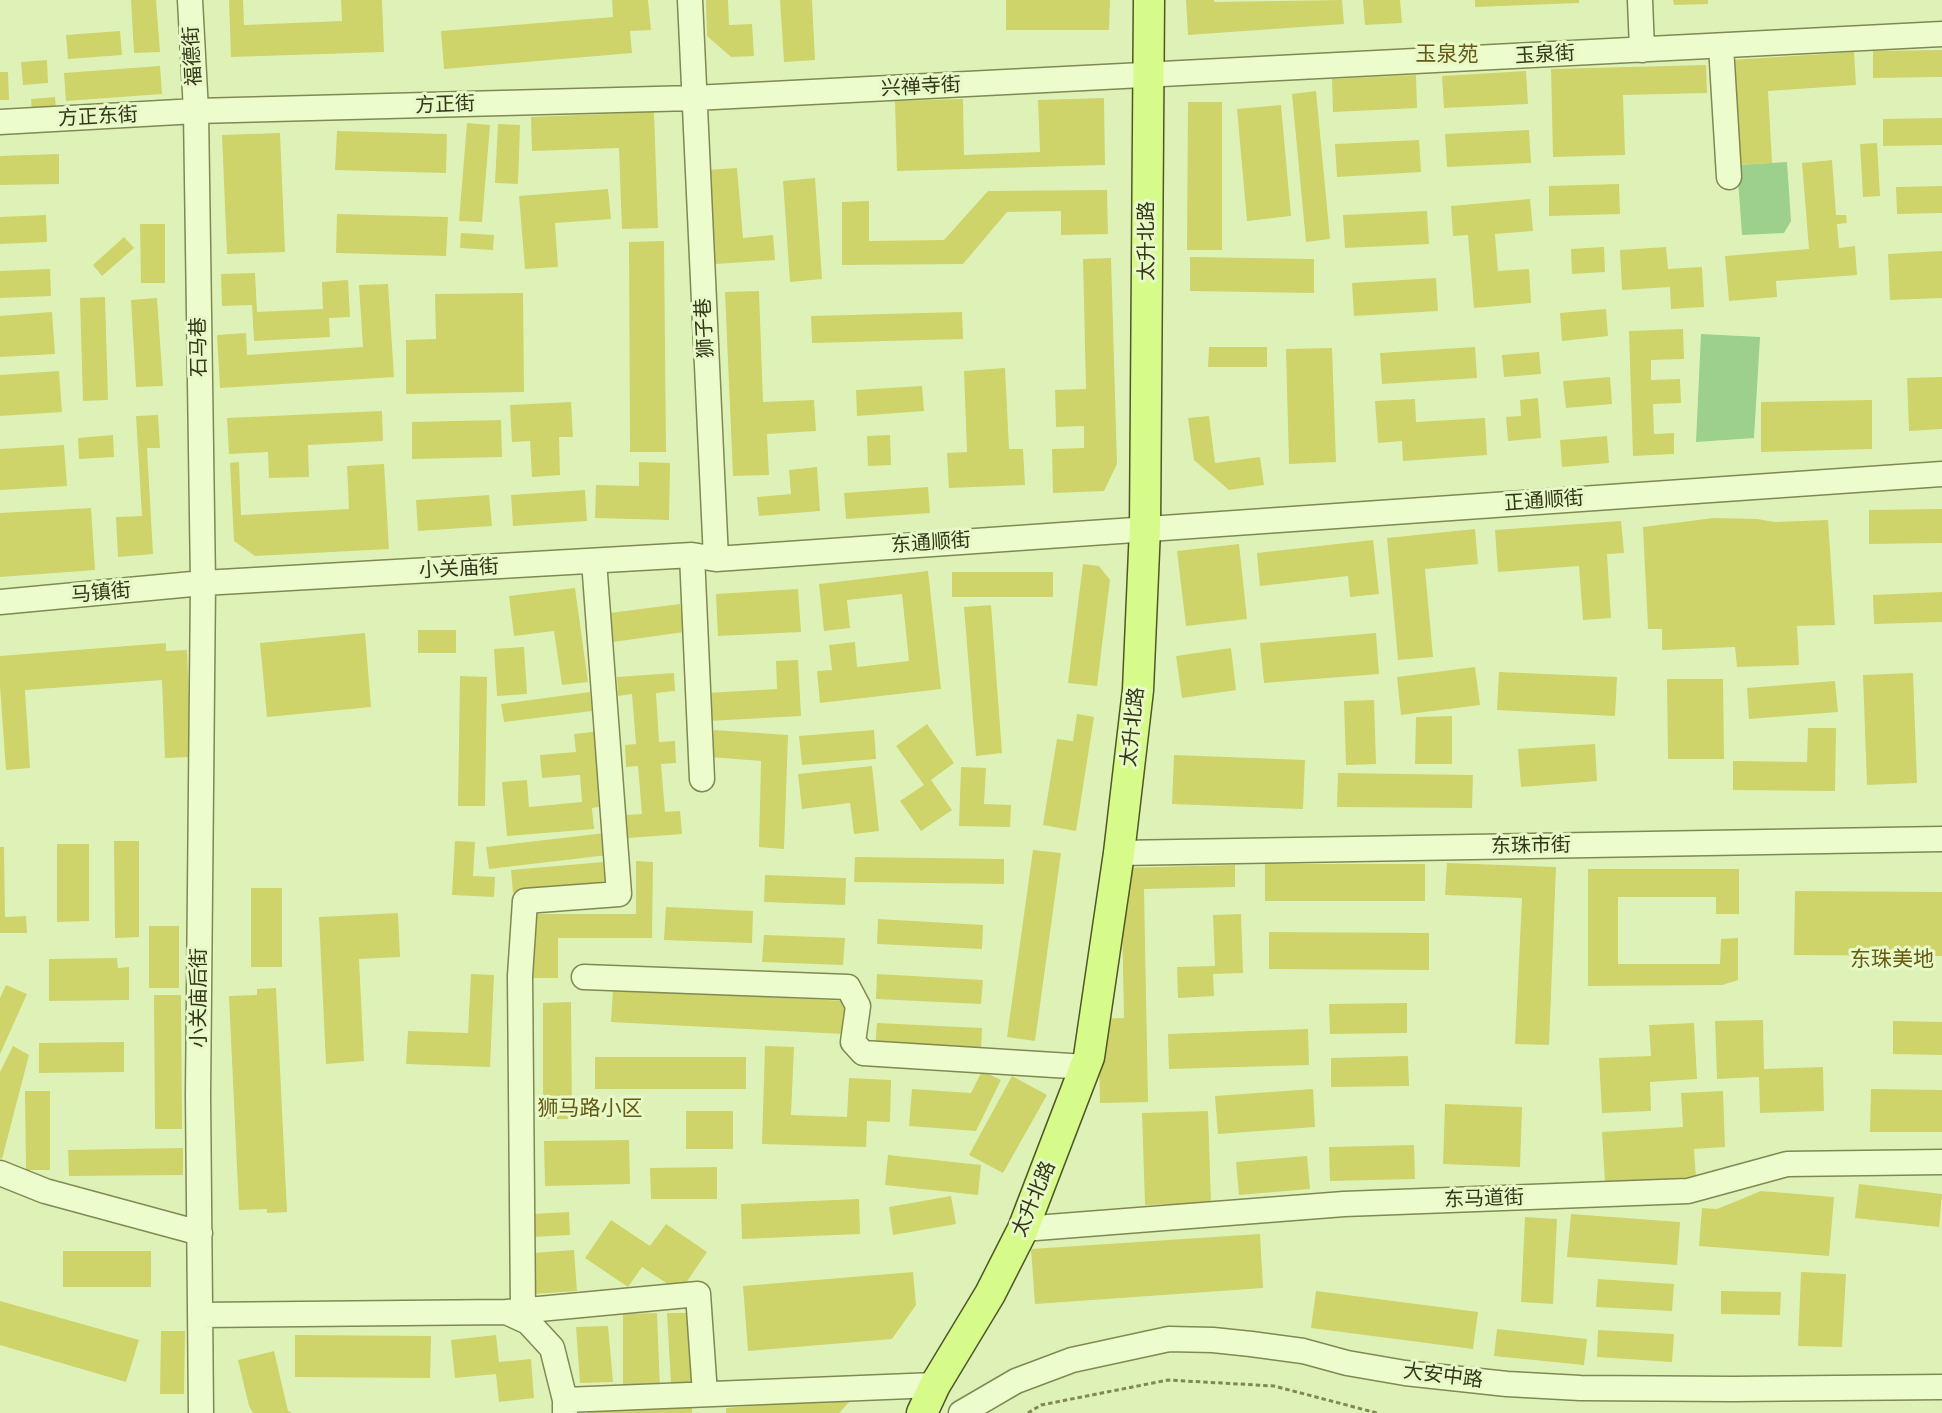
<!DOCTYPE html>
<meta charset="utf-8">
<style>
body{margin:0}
canvas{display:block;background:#def2b8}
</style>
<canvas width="1942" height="1413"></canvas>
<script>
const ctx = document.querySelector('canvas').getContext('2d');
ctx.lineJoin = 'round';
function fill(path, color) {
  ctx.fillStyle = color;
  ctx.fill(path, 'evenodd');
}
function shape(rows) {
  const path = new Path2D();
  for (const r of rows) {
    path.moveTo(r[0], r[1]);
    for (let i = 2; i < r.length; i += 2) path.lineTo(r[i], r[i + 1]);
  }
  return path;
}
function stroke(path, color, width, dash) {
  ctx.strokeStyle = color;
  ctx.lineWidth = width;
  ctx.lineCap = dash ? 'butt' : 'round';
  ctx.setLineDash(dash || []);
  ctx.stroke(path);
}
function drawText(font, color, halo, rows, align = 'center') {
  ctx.font = font + ' Literata,"Noto Sans SC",serif';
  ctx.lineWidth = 6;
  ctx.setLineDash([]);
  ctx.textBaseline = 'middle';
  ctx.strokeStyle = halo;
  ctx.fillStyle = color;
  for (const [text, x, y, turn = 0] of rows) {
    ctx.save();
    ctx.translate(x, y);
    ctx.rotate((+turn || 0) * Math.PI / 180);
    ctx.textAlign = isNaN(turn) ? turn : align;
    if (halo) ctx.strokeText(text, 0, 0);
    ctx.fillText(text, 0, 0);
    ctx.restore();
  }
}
fill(shape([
 [1787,162,1791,221,1784,233,1742,235,1737,165],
 [1701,334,1760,337,1754,438,1696,442]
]), '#9dd08c');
fill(shape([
 [131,0,156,0,160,52,134,53],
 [229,0,243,0,244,25,342,21,341,0,382,0,384,52,231,57],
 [612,0,648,0,651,30,630,31,632,53,444,69,441,31,613,17],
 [706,0,728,0,729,25,752,24,754,56,731,57,707,36],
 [780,0,812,0,815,60,784,62],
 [1006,0,1110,0,1109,30,1006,30],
 [1186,0,1214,0,1214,2,1342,0,1344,24,1188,35],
 [1363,0,1400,0,1402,23,1365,25],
 [1475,0,1579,0,1579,3,1475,7],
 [1673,0,1708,0,1708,4,1674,5],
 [120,31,122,55,68,59,66,35],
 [1942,50,1942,77,1873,78,1873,51],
 [1854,52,1856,85,1768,91,1772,163,1737,165,1731,60],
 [47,60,48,83,23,85,21,62],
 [1706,65,1707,93,1623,95,1625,155,1553,157,1551,69],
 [160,66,162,94,66,101,64,73],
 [1526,71,1528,104,1444,108,1442,76],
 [0,72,8,72,9,100,0,100],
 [1416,75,1417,108,1333,112,1332,79],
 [1316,91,1330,239,1306,242,1292,94],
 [55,97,56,110,32,112,31,99],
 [1104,98,1105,165,897,171,895,101,963,99,964,155,1040,152,1038,100],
 [1188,102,1222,102,1222,250,1187,250],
 [1281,105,1291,216,1247,221,1237,109],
 [654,112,658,228,622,229,619,148,532,151,531,117],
 [1942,118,1942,145,1883,146,1883,119],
 [467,123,490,125,482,222,459,221],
 [498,124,520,125,518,184,495,183],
 [1529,130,1531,163,1447,167,1445,134],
 [337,131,447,134,446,173,335,170],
 [280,133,285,252,227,254,222,135],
 [1419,140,1421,172,1337,177,1335,144],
 [1877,143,1880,196,1863,197,1860,144],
 [59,154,59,184,0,185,0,156],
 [1832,160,1836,215,1846,215,1847,223,1837,224,1839,248,1855,246,1857,275,1776,281,1777,297,1729,301,1725,256,1809,249,1802,163],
 [737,168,743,238,773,235,775,260,715,264,707,170],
 [815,178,822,279,790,282,783,181],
 [1619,184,1620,214,1549,216,1549,186],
 [1942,186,1942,213,1897,214,1896,187],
 [608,189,611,219,555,223,558,267,525,269,519,196],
 [1107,190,1108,234,1061,235,1061,211,1007,212,963,264,842,265,842,202,869,201,869,241,944,240,988,191],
 [1530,199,1533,231,1495,234,1498,271,1529,269,1531,303,1474,308,1468,235,1453,236,1451,206],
 [1427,211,1429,244,1345,248,1343,215],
 [337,214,448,217,446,256,336,253],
 [46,215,47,242,0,244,0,217],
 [140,224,165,224,165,283,141,283],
 [461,233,494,235,493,250,460,248],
 [124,237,134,248,102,276,93,265],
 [664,241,666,452,630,452,629,242],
 [1604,247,1605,272,1572,274,1571,249],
 [1666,247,1668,269,1702,267,1704,307,1671,309,1670,287,1622,290,1620,250],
 [1942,251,1942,298,1890,300,1888,254],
 [1190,257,1314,259,1314,293,1190,291],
 [1111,258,1117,464,1104,491,1053,493,1052,449,1084,448,1084,426,1056,427,1055,390,1086,389,1083,259],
 [50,269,51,296,0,298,0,271],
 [255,273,257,312,323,309,322,282,348,280,350,317,329,318,330,337,254,341,252,305,222,306,221,274],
 [1436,278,1438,311,1354,316,1352,283],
 [388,284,394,377,220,388,217,335,246,333,247,355,363,347,359,285],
 [759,291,763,402,814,400,816,431,767,434,769,475,733,476,725,292],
 [523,293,524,392,406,394,406,340,436,339,435,294],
 [105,297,108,400,83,401,80,298],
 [157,298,163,386,136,387,131,300],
 [1606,309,1608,336,1562,341,1560,313],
 [52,312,55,354,0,357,0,316],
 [962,312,963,339,812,343,811,316],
 [1683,329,1684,359,1651,360,1651,380,1680,379,1681,403,1653,404,1654,434,1674,433,1674,454,1633,456,1629,331],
 [1209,347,1267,347,1267,367,1208,367],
 [1475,347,1477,378,1382,384,1380,353],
 [1332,348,1336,462,1289,464,1286,349],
 [1539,352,1541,374,1504,377,1502,355],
 [1005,368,1009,449,1023,449,1025,485,949,488,947,453,967,452,964,371],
 [59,371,62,412,0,416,0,375],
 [1610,377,1612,404,1566,408,1563,381],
 [1942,377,1942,429,1909,431,1907,378],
 [922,386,924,411,857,416,856,390],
 [1538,398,1541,438,1508,441,1506,417,1521,416,1520,400],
 [1415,399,1416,422,1485,418,1487,455,1403,461,1402,441,1378,443,1375,401],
 [1872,400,1872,449,1761,452,1761,402],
 [571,402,573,437,559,437,560,475,532,477,530,441,512,442,510,405],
 [382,411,383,441,308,445,309,477,269,478,268,452,229,454,227,418],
 [158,415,160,448,147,448,153,554,118,557,116,517,142,516,136,416],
 [1209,416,1215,463,1260,457,1264,485,1229,490,1194,460,1188,418],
 [501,420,502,457,412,459,412,422],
 [113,435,114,457,79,459,78,438],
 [890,435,891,465,868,466,867,436],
 [1607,436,1609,463,1562,467,1560,440],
 [64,445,67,486,0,490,0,449],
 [239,462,241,515,349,509,347,466,384,464,389,549,255,556,234,541,230,463],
 [639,462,670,463,669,520,595,518,596,485,639,486],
 [817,467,820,511,759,516,757,497,791,494,789,470],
 [928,487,930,513,846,519,844,493],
 [585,490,587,521,513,526,511,495],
 [489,495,492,526,418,531,416,500],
 [91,508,95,570,0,577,0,513],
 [1942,509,1942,543,1869,544,1869,510],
 [1714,518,1757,519,1775,522,1828,520,1835,625,1797,626,1799,665,1737,667,1735,647,1662,650,1662,629,1648,629,1643,527],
 [1621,521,1624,553,1607,554,1611,618,1583,620,1579,566,1498,572,1495,530],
 [1475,529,1478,564,1425,569,1433,657,1398,660,1387,538],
 [1373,540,1379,594,1350,597,1348,576,1260,586,1257,553],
 [1239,544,1247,619,1186,626,1177,551],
 [1083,564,1099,566,1110,580,1097,686,1068,683],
 [928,571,941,689,820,703,817,671,832,670,829,645,855,642,857,667,909,661,902,594,847,600,850,628,824,631,819,584],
 [952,572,1053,572,1053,597,952,597],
 [575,588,588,682,562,685,554,631,514,636,509,596],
 [798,589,801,632,718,636,716,594],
 [1942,592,1942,622,1874,624,1873,595],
 [680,604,684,632,606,643,602,614],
 [991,605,1002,753,976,756,964,607],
 [418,630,456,630,456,653,418,653],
 [365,633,371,707,267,717,260,643],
 [1376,633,1379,674,1264,683,1260,643],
 [166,643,166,651,187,650,191,757,165,758,162,680,25,690,30,768,6,770,0,686,0,656],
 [524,647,527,694,497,696,494,649],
 [1231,648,1236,690,1182,698,1176,656],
 [798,660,801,716,708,721,707,693,777,689,776,661],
 [1475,667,1480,705,1401,715,1397,677],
 [1499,672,1617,677,1615,716,1497,710],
 [674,673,675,691,656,693,659,742,675,741,676,763,661,764,665,812,680,811,682,834,628,838,626,815,642,814,638,766,626,767,625,745,636,744,632,694,618,696,617,677],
 [1913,673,1917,783,1867,785,1863,675],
 [460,676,487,677,485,806,458,806],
 [1667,679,1723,679,1724,759,1668,759],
 [1835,681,1838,712,1749,719,1747,688],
 [590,692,592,711,504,722,501,704],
 [1374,700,1376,764,1346,765,1344,701],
 [1077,714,1094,717,1076,831,1043,825,1057,739,1073,741],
 [1452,716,1452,764,1415,764,1416,717],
 [927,724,954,763,931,780,952,810,921,831,900,801,924,785,896,746],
 [1808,728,1836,728,1835,791,1733,790,1733,761,1807,762],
 [714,730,788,735,784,849,759,847,761,761,710,757],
 [874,730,876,759,802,765,799,736],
 [600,731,606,806,592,808,594,829,507,836,502,782,527,780,529,807,582,802,580,775,542,778,540,755,576,752,574,734],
 [1595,744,1597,781,1521,787,1518,749],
 [1174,755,1305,760,1303,809,1172,804],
 [872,766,879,831,854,834,850,803,802,809,798,774],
 [961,767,986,768,984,804,1011,805,1010,827,959,826],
 [1338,773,1473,775,1472,808,1337,807],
 [605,833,608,855,489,869,486,847],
 [114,841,139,841,139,937,115,938],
 [455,841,475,842,473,876,495,877,494,897,452,895],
 [57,844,89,844,89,921,57,922],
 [0,847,4,847,5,917,26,916,27,933,0,933],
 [1033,850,1061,853,1035,1041,1007,1037],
 [855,857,1004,859,1004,884,854,882],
 [636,861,653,862,652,938,558,938,558,978,532,978,532,914,636,914],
 [603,862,605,884,513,893,511,870],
 [1447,863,1556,867,1549,1045,1515,1044,1522,898,1445,895],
 [1265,864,1425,864,1425,901,1265,901],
 [1235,865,1235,887,1144,889,1148,1102,1100,1103,1098,1019,1124,1018,1121,868],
 [1588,869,1739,869,1739,914,1716,914,1716,897,1618,897,1618,964,1720,964,1721,939,1738,938,1738,980,1722,985,1588,986],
 [765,875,846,878,845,905,764,902],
 [251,888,282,888,282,967,251,967],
 [1795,891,1942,892,1942,956,1794,955],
 [666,907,753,911,752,943,664,940],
 [398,913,400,957,359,959,364,1061,326,1064,319,917],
 [1241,914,1243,973,1213,974,1214,996,1178,998,1177,967,1215,966,1213,915],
 [878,919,983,925,982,949,877,944],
 [149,926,179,926,179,988,149,988],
 [1269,932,1429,933,1429,970,1269,969],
 [764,935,845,938,843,965,762,962],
 [117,958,118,968,129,967,129,1000,49,1001,49,959],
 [471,974,494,975,490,1067,406,1064,408,1031,468,1033],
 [877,974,983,980,981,1004,876,999],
 [6,985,27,994,0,1054,0,998],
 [276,988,287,1212,267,1213,267,1209,239,1210,229,996,257,995,257,989],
 [613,989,845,1001,843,1034,611,1022],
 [154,995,181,995,182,1129,155,1129],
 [571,1002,572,1119,543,1119,543,1003],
 [1407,1003,1407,1033,1330,1034,1329,1004],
 [1763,1020,1764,1069,1823,1067,1824,1111,1760,1113,1759,1077,1717,1079,1715,1021],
 [1893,1021,1942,1022,1942,1055,1893,1054],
 [877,1023,982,1028,981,1053,875,1048],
 [1694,1023,1697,1079,1650,1082,1651,1111,1602,1113,1599,1058,1651,1056,1649,1025],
 [1308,1029,1309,1065,1169,1069,1168,1034],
 [124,1042,124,1072,39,1073,39,1043],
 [13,1046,29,1055,2,1159,0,1158,0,1072],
 [765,1046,794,1047,791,1115,847,1117,849,1078,891,1080,890,1122,867,1121,866,1147,762,1144],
 [1408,1056,1409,1086,1331,1087,1331,1058],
 [595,1057,746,1057,746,1089,595,1089],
 [982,1071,1001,1080,976,1131,909,1126,912,1089,971,1093],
 [1012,1076,1047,1095,1003,1173,969,1155],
 [1313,1089,1315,1127,1218,1134,1215,1096],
 [1871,1089,1942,1090,1942,1132,1870,1132],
 [25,1091,50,1091,50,1170,26,1170],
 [1723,1091,1725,1147,1694,1149,1696,1178,1605,1182,1602,1132,1683,1127,1681,1093],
 [1445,1104,1522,1107,1520,1167,1443,1164],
 [686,1111,733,1111,733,1149,686,1149],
 [1208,1111,1211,1203,1145,1205,1142,1113],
 [629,1140,630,1184,545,1186,544,1141],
 [1414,1145,1415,1179,1330,1181,1329,1147],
 [183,1148,183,1175,69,1176,68,1150],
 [888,1155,981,1165,978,1195,885,1185],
 [1307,1156,1310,1189,1239,1195,1236,1162],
 [717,1167,717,1199,651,1199,650,1168],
 [1859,1184,1942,1194,1939,1227,1855,1218],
 [1761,1191,1834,1197,1829,1256,1699,1246,1702,1208,1717,1209],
 [951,1196,956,1224,893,1235,889,1207],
 [859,1199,860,1234,742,1239,741,1204],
 [569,1212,570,1235,533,1237,532,1214],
 [1571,1214,1680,1222,1677,1265,1567,1257],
 [1525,1217,1557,1219,1553,1304,1521,1302],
 [611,1220,650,1246,666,1224,707,1252,680,1292,642,1267,628,1287,585,1258],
 [1260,1234,1263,1288,1035,1304,1031,1249],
 [574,1250,577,1291,534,1294,532,1253],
 [63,1251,151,1251,151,1287,63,1287],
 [913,1272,916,1305,892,1339,748,1351,743,1286],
 [1801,1272,1846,1274,1842,1347,1798,1346],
 [1598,1279,1674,1284,1672,1311,1596,1307],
 [1316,1291,1478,1312,1473,1349,1311,1328],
 [1721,1291,1781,1292,1780,1315,1721,1314],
 [0,1301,139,1340,126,1382,0,1345],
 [657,1313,660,1389,623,1392,623,1314],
 [667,1313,691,1313,698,1382,671,1384],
 [608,1326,613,1382,580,1383,576,1327],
 [1497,1329,1587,1339,1584,1365,1494,1356],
 [1598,1330,1674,1334,1672,1362,1597,1357],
 [161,1331,185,1331,184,1394,160,1394],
 [295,1335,431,1336,430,1378,295,1377],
 [496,1335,499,1362,531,1359,534,1398,499,1402,496,1374,455,1378,451,1340],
 [274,1351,288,1411,292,1413,253,1413,249,1406,238,1360],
 [854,1397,839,1413,726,1413,726,1408],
 [692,1404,692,1413,587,1413,587,1410]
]), '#ced46a');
const minor = shape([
 [190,0,196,111,203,583,198,1095,201,1413],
 [690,0,716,559],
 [1640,0,1642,50],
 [1721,46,1729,177],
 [0,122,196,111,694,98,1942,34],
 [692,555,702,779],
 [0,602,203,583,692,555,716,559,1942,474],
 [1119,853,1942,839],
 [584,977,848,987,858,1006,853,1042,863,1053,1086,1067],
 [0,1173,45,1191,200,1233],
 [1023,1229,1344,1204,1688,1191,1787,1164,1942,1162],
 [523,1311,520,976,525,901,619,894,594,561],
 [507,1312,698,1294,705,1394],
 [200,1315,506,1312,528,1322,552,1348,565,1400,565,1413],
 [565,1400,935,1385],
 [961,1413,1016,1381,1072,1360,1169,1339,1213,1340,1251,1344,1303,1351,1347,1363,1405,1373,1507,1384,1580,1388,1733,1389,1942,1387]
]);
const major = shape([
 [922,1413,935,1385,990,1294,1023,1229,1089,1057,1119,853,1138,690,1145,528,1149,0]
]);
stroke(minor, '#808952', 27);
stroke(major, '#515627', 33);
stroke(shape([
 [1028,1413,1041,1405,1168,1380,1274,1386,1377,1413]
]), '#808952', 3, [4.5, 3]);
stroke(minor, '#ecfccc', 24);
stroke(major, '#d6fb8a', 30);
drawText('20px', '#333619', '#e8f9c8', [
 ["玉泉街",1545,55,-3],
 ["福德街",193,56,-93],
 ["兴禅寺街",921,87,-3],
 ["方正街",445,105,-2],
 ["方正东街",98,117,-3],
 ["太升北路",1147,241,-90],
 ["狮子巷",705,328,-93],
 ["石马巷",199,347,-91],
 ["正通顺街",1544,501,-4],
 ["东通顺街",931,543,-4],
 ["小关庙街",459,569,-3],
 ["马镇街",101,593,-5],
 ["太升北路",1133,727,-84],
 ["东珠市街",1531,846,-1],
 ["小关庙后街",199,998,-90],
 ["太升北路",1034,1199,-67],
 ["东马道街",1484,1199,-2],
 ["大安中路",1443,1376,7]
]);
drawText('21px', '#675a14', '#e8f9c8', [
 ["玉泉苑",1447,55],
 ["东珠美地",1892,960],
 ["狮马路小区",590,1109]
]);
</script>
